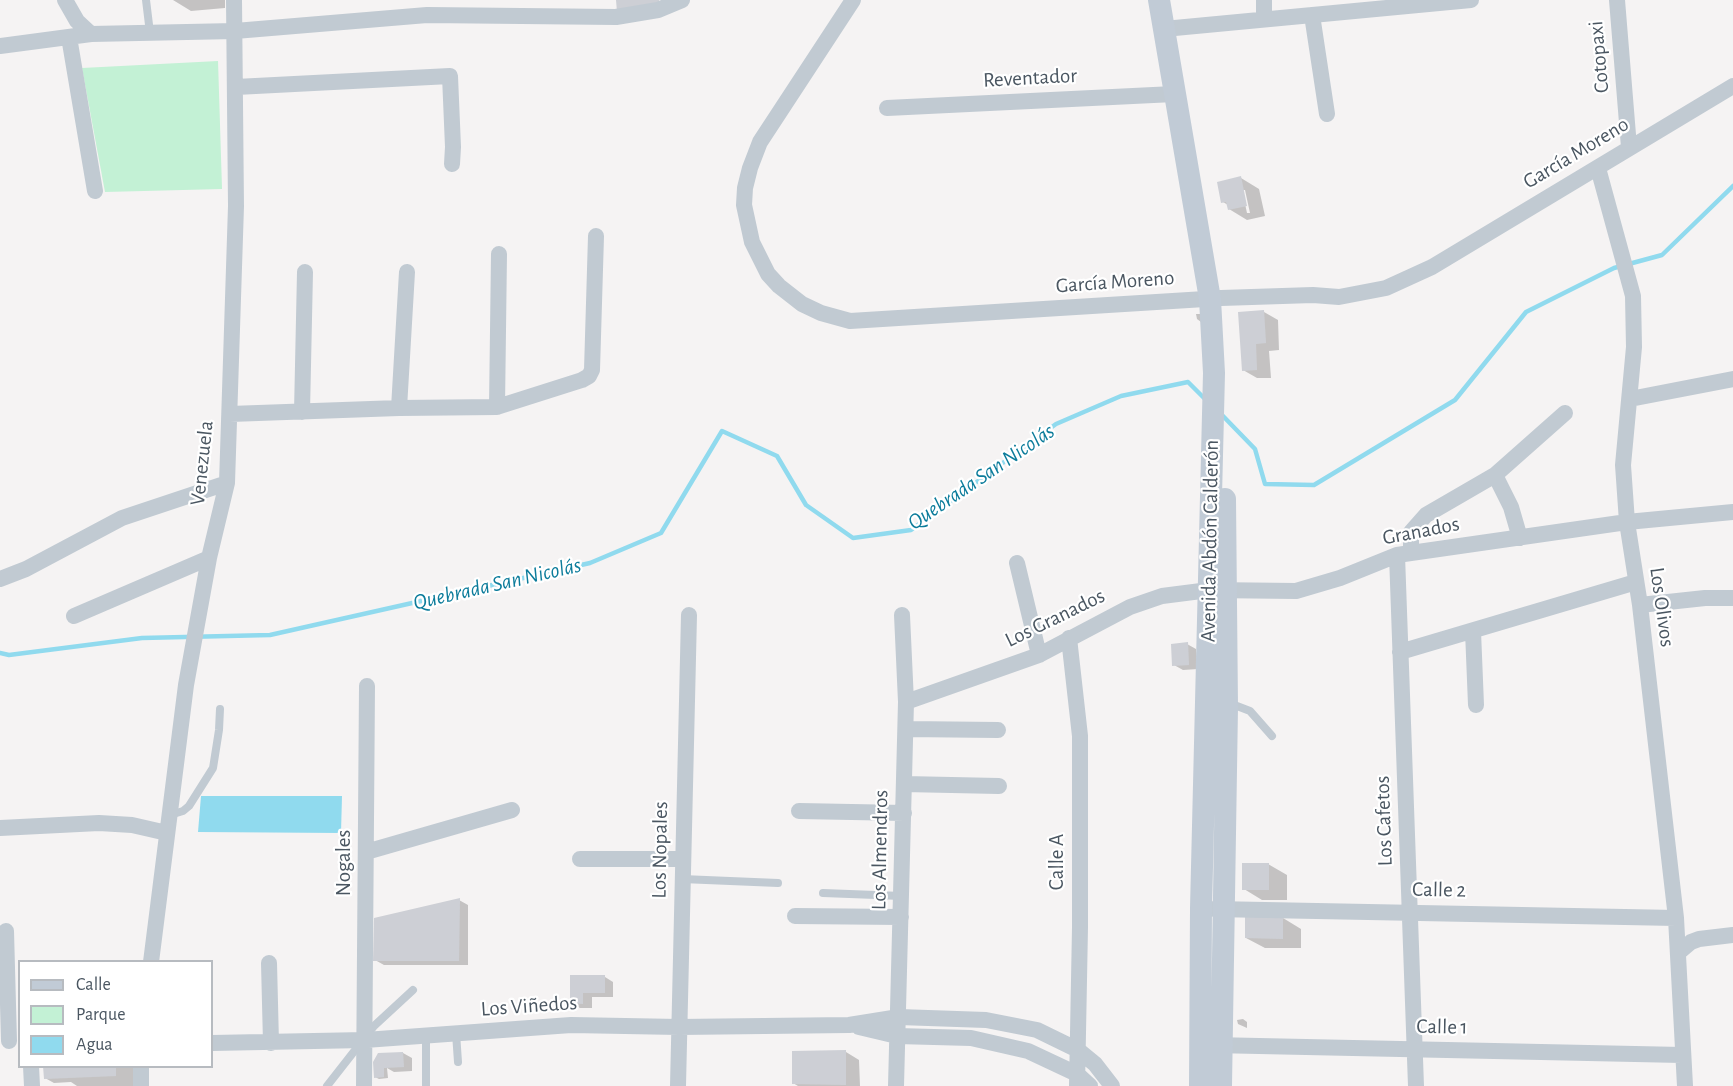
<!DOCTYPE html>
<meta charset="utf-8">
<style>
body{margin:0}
#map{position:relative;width:1733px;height:1086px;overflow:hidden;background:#f5f3f3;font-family:"Alegreya Sans",sans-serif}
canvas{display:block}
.legend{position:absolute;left:18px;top:960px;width:195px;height:108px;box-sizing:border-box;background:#fff;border:2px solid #b7bbc0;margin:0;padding:8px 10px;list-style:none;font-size:18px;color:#4a5661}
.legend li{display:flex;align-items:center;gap:12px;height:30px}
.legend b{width:30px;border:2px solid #b7bbc0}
</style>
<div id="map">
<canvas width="1733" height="1086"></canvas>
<ul class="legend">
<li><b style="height:8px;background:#c1cbd6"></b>Calle</li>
<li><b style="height:16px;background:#c3f1d5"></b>Parque</li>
<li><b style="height:16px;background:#90daee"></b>Agua</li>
</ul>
</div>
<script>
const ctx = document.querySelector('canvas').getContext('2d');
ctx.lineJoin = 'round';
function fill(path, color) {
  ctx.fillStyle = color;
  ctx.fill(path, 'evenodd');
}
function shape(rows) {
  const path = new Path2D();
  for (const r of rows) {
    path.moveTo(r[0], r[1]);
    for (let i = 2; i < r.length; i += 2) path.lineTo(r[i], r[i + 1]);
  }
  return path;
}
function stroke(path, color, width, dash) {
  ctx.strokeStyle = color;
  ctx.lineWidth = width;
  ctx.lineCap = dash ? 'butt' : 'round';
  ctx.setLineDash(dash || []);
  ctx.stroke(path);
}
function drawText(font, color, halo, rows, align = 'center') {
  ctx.font = font + ' "Alegreya Sans",sans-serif';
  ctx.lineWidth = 4.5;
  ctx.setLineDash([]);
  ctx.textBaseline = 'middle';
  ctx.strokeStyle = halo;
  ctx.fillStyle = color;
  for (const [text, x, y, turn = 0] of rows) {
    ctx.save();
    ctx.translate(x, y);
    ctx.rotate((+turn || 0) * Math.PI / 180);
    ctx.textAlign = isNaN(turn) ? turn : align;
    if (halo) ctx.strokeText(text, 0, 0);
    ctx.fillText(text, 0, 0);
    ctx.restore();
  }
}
fill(shape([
 [218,61,222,189,105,192,82,68]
]), '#c3f1d5');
fill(shape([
 [201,796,342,796,341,833,198,832]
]), '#90daee');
fill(shape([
 [173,0,225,0,225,8,191,11],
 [1241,178,1259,189,1265,216,1247,220,1229,209,1228,205,1223,202],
 [1242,190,1245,190,1250,213,1247,213],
 [1264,312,1278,320,1279,350,1269,351,1271,378,1257,378,1243,370],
 [1196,314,1203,314,1201,322,1197,319],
 [1187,644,1196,649,1198,669,1183,670,1174,665],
 [1268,864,1287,875,1287,900,1262,900,1244,889],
 [459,900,468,905,468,965,384,965,375,960],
 [1283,918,1301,929,1301,948,1265,948,1246,938],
 [572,976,605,977,613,982,613,997,592,997,592,1008,580,1008,571,1003],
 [1243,1019,1247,1022,1247,1028,1238,1024,1237,1020],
 [846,1052,859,1060,860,1086,798,1086,793,1083],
 [403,1053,412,1058,412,1071,394,1072,387,1068,388,1078,379,1079,375,1077,379,1054],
 [45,1066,131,1066,133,1068,134,1086,77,1086,71,1082,54,1083,45,1078]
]), '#0003');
stroke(shape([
 [1222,415,1255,449,1265,484,1314,485,1455,400,1526,312,1614,268,1662,255,1733,186],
 [0,653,9,655,142,638,270,635,590,563,661,533,722,431,777,456,806,505,853,538,911,530,1056,424,1121,396,1188,382,1205,399]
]), '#90daee', 4.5);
fill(shape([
 [616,0,659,0,660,7,617,12],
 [1241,176,1247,206,1228,210,1226,202,1221,203,1217,182],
 [1264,310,1266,343,1256,344,1257,370,1242,371,1238,312],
 [1188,642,1189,665,1172,666,1171,644],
 [1242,863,1269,863,1269,890,1242,890],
 [460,898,459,961,373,961,374,918],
 [1245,917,1283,917,1283,939,1245,938],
 [570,975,605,975,605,993,583,993,583,1004,570,1003],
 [846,1050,846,1085,792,1084,792,1051],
 [403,1052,404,1067,384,1068,384,1077,374,1078,373,1062,378,1053],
 [43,1066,116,1066,116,1076,44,1079]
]), '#cdcfd5');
stroke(shape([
 [146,0,150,33],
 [1227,707,1237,706,1250,711,1272,736],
 [170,815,183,811,189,806,213,768,219,730,220,709],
 [682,879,778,883],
 [823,893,902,896],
 [456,1033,458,1062],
 [327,1086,374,1026,413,990],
 [426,1086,426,1035]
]), '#c1cad2', 8);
stroke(shape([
 [65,0,77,21,91,34],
 [853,0,760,142,750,168,745,188,744,205,752,242,768,274,779,286,802,304,821,313,850,321,1221,298,1313,295,1339,297,1386,288,1432,267,1733,86],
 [1264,0,1264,19],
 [1617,0,1629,147],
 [1312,15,1327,114],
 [1164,29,1471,0],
 [69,37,95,191],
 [0,46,91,34,235,31,427,15,616,17,658,10,682,0],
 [236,87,450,76,453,147,452,164],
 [887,108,1174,94],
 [1598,168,1633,296,1634,347,1623,465,1627,522,1640,605,1676,918,1685,1086],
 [1630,399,1733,379],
 [497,407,499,254],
 [399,408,407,272],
 [302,412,305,272],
 [230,414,399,408,497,407,582,380,589,376,592,370,596,236],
 [1495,475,1511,507,1520,538],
 [1411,553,1411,532,1426,515,1495,475,1565,413],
 [1397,555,1416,1086],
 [1017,563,1039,655],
 [0,579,26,569,122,518,227,483],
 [1640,605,1705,598,1733,598],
 [74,616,209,558],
 [1473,631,1476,705],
 [1069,638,1080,736,1080,927,1077,1086],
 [1400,652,1636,582],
 [906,702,1039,655,1130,607,1162,596,1209,590,1296,591,1340,578,1397,555,1627,522,1733,512],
 [906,729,998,730],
 [904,784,999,786],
 [799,811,904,813],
 [0,828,99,823,132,825,167,833],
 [366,852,512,810],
 [580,859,682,859],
 [1214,909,1676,918],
 [795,916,901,917],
 [6,931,9,1041],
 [1678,953,1691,942,1699,939,1733,935],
 [151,962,186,685,209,558,227,483,236,206,234,0],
 [269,963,271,1043],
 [859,1027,897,1036,971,1038,1028,1051,1077,1074,1090,1086],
 [212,1043,365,1040,571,1025,679,1027,849,1025,899,1017,986,1020,1037,1030,1078,1050,1095,1064,1112,1086],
 [1212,1045,1682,1055],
 [31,1066,32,1086],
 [141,1086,141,1066],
 [364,1086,367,686],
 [678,1086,689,615],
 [896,1086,906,702,902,615]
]), '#c1cad2', 16);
stroke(shape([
 [1159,0,1210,299,1214,373,1201,908,1200,1086],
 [1221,1086,1227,707,1225,499]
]), '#c1cbd6', 22);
drawText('21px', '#4a5661', '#fff', [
 ["Cotopaxi",1599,57,-95],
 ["Reventador",1030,78,-3],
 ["García Moreno",1576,153,-31],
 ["García Moreno",1115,282,-4],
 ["Venezuela",202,463,-84],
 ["Granados",1421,531,-11],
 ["Avenida Abdón Calderón",1210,541,-89],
 ["Los Olivos",1662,607,82],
 ["Los Granados",1055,618,-26],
 ["Los Cafetos",1384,821,-92],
 ["Los Nopales",660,850,-89],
 ["Los Almendros",880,850,-89],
 ["Calle A",1057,862,-90],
 ["Nogales",344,863,-90],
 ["Calle 2",1439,890,1],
 ["Los Viñedos",529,1006,-4],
 ["Calle 1",1442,1027,1]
]);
drawText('italic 22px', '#0c7c9b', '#fff', [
 ["Quebrada San Nicolás",981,477,-34],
 ["Quebrada San Nicolás",497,584,-13]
]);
</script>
